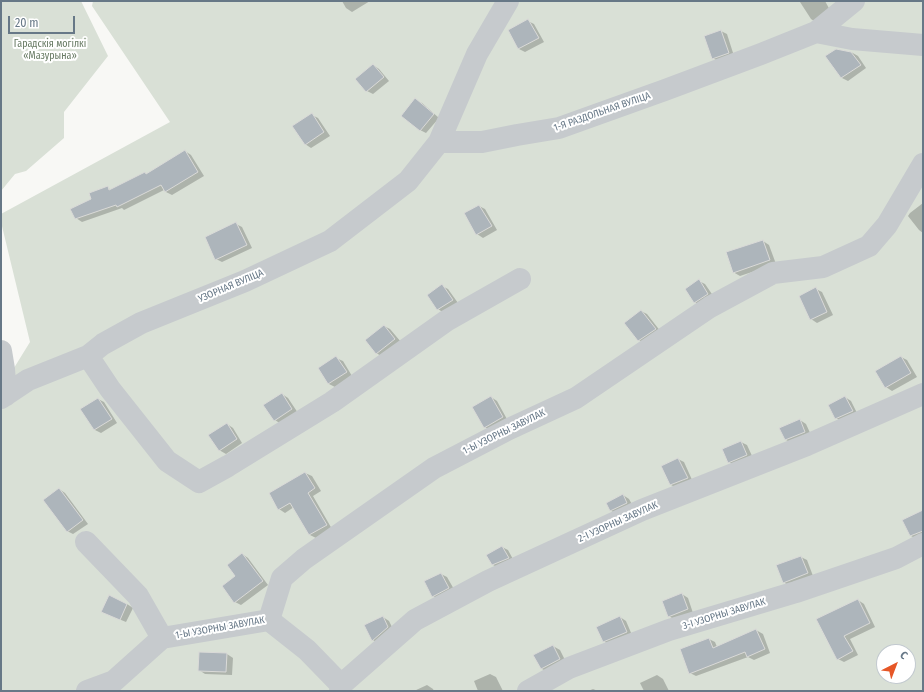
<!DOCTYPE html>
<meta charset="utf-8">
<style>
body{margin:0}
#map{position:relative;width:924px;height:692px;overflow:hidden;background:#f8f8f5;font-family:"Fira Sans Condensed",sans-serif}
canvas{display:block}
.frame{position:absolute;inset:0;border:2px solid #677887;pointer-events:none}
.north{position:absolute;left:876px;top:644px;width:40px;height:40px;box-sizing:border-box;background:#fff;border:1px solid #c2c9cf;border-radius:50%;rotate:42deg;font-size:11px;font-weight:700;line-height:16px;text-align:center;color:#677887}
.north::after{content:'';display:block;margin:auto;width:14px;height:18px;background:#e65727;clip-path:polygon(50% 0,100% 100%,50% 72%,0 100%)}
.scale{position:absolute;left:8px;top:16px;width:67px;height:18px;box-sizing:border-box;border:2px solid #677887;border-top:0;padding-left:5px;font-size:12px;line-height:14px;white-space:nowrap;color:#677887;-webkit-text-stroke:3px #fff;paint-order:stroke}
</style>
<div id="map">
<canvas width="924" height="692"></canvas>
<div class="frame"></div>
<div class="north">С</div>
<div class="scale">20 m</div>
</div>
<script>
const ctx = document.querySelector('canvas').getContext('2d');
ctx.lineJoin = 'round';
function fill(path, color) {
  ctx.fillStyle = color;
  ctx.fill(path, 'evenodd');
}
function shape(rows) {
  const path = new Path2D();
  for (const r of rows) {
    path.moveTo(r[0], r[1]);
    for (let i = 2; i < r.length; i += 2) path.lineTo(r[i], r[i + 1]);
  }
  return path;
}
function stroke(path, color, width, dash) {
  ctx.strokeStyle = color;
  ctx.lineWidth = width;
  ctx.lineCap = dash ? 'butt' : 'round';
  ctx.setLineDash(dash || []);
  ctx.stroke(path);
}
function drawText(font, color, halo, rows, align = 'center') {
  ctx.font = font + ' "Fira Sans Condensed",sans-serif';
  ctx.lineWidth = 4;
  ctx.setLineDash([]);
  ctx.textBaseline = 'middle';
  ctx.strokeStyle = halo;
  ctx.fillStyle = color;
  for (const [text, x, y, turn = 0] of rows) {
    ctx.save();
    ctx.translate(x, y);
    ctx.rotate((+turn || 0) * Math.PI / 180);
    ctx.textAlign = isNaN(turn) ? turn : align;
    if (halo) ctx.strokeText(text, 0, 0);
    ctx.fillText(text, 0, 0);
    ctx.restore();
  }
}
fill(shape([
 [1,1,81,1,108,56,64,112,64,138,26,171,15,174,1,191],
 [93,1,923,1,923,691,1,691,1,389,30,342,1,222,1,214,170,122,92,6],
 [884,652,908,652,908,676,884,676]
]), '#d9e0d6');
fill(shape([
 [342,1,370,1,352,12,346,8],
 [802,1,825,1,831,12,817,23,811,19,800,2],
 [528,21,534,24,544,42,525,52,519,49],
 [721,31,727,34,734,56,719,62,713,58],
 [851,52,858,56,866,68,848,81,842,78],
 [373,65,379,69,389,81,373,94,367,91],
 [415,100,422,103,439,118,426,133,420,130],
 [312,115,318,118,330,136,311,148,305,144],
 [185,151,191,155,204,176,172,195,166,192,164,190,124,210,122,208,82,222,76,218,92,199,107,187,111,190,145,173,147,174],
 [923,203,923,233,919,230,908,216,910,213],
 [479,206,485,209,497,230,483,238,477,234,465,214],
 [236,224,242,227,252,248,222,262,216,259],
 [763,241,769,245,776,264,740,276,733,272],
 [699,281,705,284,714,297,701,306,695,302],
 [442,286,448,289,458,303,444,313,438,309],
 [816,289,822,292,833,315,817,323,811,319],
 [641,311,647,314,661,332,645,344,639,340],
 [384,326,390,329,401,342,383,357,376,353],
 [901,357,907,360,917,377,892,391,886,387,876,371],
 [336,358,343,361,352,376,335,387,329,384,320,368],
 [282,394,288,398,298,413,281,424,275,420],
 [491,397,497,401,508,421,491,431,485,427],
 [845,397,851,401,858,415,842,422,836,418],
 [98,399,104,402,117,423,101,433,95,430,82,409],
 [800,420,806,424,811,435,792,443,786,440],
 [227,424,233,428,242,443,226,454,219,450],
 [741,442,747,445,753,458,735,466,729,462],
 [678,459,684,462,693,482,677,488,671,485,662,466],
 [305,473,312,476,321,491,313,496,332,529,316,538,310,535,294,507,285,513,279,509,270,493],
 [59,489,65,493,88,524,73,534,67,531],
 [623,495,629,499,633,506,616,514,610,510],
 [923,515,923,537,917,539,911,536,904,521],
 [502,547,508,550,514,561,499,568,493,565],
 [242,554,248,558,268,585,241,605,235,602],
 [801,557,807,560,813,576,790,586,783,582],
 [441,574,447,577,455,591,439,599,433,596],
 [682,594,688,598,693,613,675,620,669,616],
 [858,600,864,604,875,627,850,639,858,655,844,662,838,659,817,620],
 [127,604,133,608,126,622,109,615],
 [383,617,389,621,394,631,379,644,373,640,365,626],
 [620,617,626,621,632,635,610,645,603,641],
 [756,630,763,634,770,653,754,660,748,657,696,676,690,673,709,639,715,642,717,647],
 [553,646,560,650,566,662,548,672,542,669,535,655],
 [199,653,227,654,233,658,232,675,205,674,199,670],
 [490,674,496,677,503,691,478,691,474,681],
 [657,675,663,679,669,691,644,691,640,683],
 [427,685,433,689,434,691,414,691],
 [593,689,598,691,588,691]
]), '#0003');
const building = shape([
 [528,19,539,38,518,49,508,30,528,19],
 [721,30,729,53,712,59,704,36,721,30],
 [836,49,851,52,861,65,841,78,825,56,836,49],
 [373,64,384,77,366,92,355,79,373,64],
 [415,98,434,114,420,131,401,116,415,98],
 [312,113,324,132,305,145,292,126,312,113],
 [185,150,198,172,165,192,161,185,117,207,116,205,75,219,70,209,91,199,89,193,108,186,109,190,145,172,146,174,185,150],
 [479,205,492,226,476,235,464,213,479,205],
 [236,222,247,245,215,260,205,237,236,222],
 [763,240,770,260,733,273,726,252,763,240],
 [699,279,708,294,694,303,685,289,699,279],
 [442,284,453,300,437,310,427,295,442,284],
 [816,287,827,312,810,320,799,296,816,287],
 [641,310,656,329,638,341,624,323,641,310],
 [384,325,395,339,376,354,365,340,384,325],
 [336,356,347,372,328,384,318,368,336,356],
 [901,356,911,373,885,388,875,371,901,356],
 [282,393,292,409,274,421,263,405,282,393],
 [491,396,503,417,484,428,472,407,491,396],
 [845,396,853,411,835,419,828,405,845,396],
 [98,398,112,419,94,430,80,409,98,398],
 [800,419,805,432,785,440,779,428,800,419],
 [227,423,237,439,219,451,208,435,227,423],
 [741,441,747,455,728,463,722,449,741,441],
 [678,458,688,478,670,485,661,466,678,458],
 [305,472,315,488,308,493,327,525,309,535,290,503,278,510,269,493,305,472],
 [59,488,83,520,67,532,43,500,59,488],
 [623,494,627,503,610,511,606,503,623,494],
 [923,510,923,531,910,536,902,520,923,510],
 [502,546,509,558,492,565,486,555,502,546],
 [242,553,263,581,234,603,222,586,235,576,227,565,242,553],
 [801,556,808,573,783,583,776,565,801,556],
 [441,573,449,588,432,597,424,581,441,573],
 [682,593,688,609,668,617,662,601,682,593],
 [109,595,127,604,120,620,101,612,109,595],
 [858,599,870,623,844,636,853,651,837,660,816,619,858,599],
 [383,616,388,627,372,641,364,625,383,616],
 [620,616,627,632,603,642,596,627,620,616],
 [756,629,765,649,747,657,745,652,689,674,680,649,709,638,713,648,756,629],
 [553,645,560,659,541,669,533,655,553,645],
 [199,652,227,653,226,672,198,671,199,652]
]);
fill(building, '#adb5bb');
stroke(building, '#dadad8', 1);
stroke(shape([
 [508,1,477,54,439,142,482,142,517,135,559,128,665,90,761,54,816,32,854,1],
 [816,32,852,39,923,45],
 [1,351,4,369,6,395],
 [88,356,110,389,167,461,199,482,228,466,332,402,446,321,520,279],
 [1,398,28,380,88,356,103,344,141,323,245,281,330,241,408,181,439,142],
 [86,542,138,596,162,638],
 [269,620,307,650,341,685],
 [87,691,114,681,162,638,269,620,282,578,304,559,434,468,509,429,576,398,710,307,773,273,823,267,869,246,887,225,923,164],
 [340,691,341,685,415,620,488,581,642,510,807,445,923,394],
 [528,691,569,668,669,630,796,592,896,558,923,544]
]), '#c6cacd', 22);
drawText('10px', '#667962', '#fff', [
 ["Гарадскія могілкі",50,44],
 ["«Мазурына»",50,56]
]);
drawText('10px', '#677887', '#fff', [
 ["1-Я РАЗДОЛЬНАЯ ВУЛІЦА",602,112,-19],
 ["УЗОРНАЯ ВУЛІЦА",231,286,-23],
 ["1-Ы УЗОРНЫ ЗАВУЛАК",504,432,-26],
 ["2-І УЗОРНЫ ЗАВУЛАК",618,522,-24],
 ["3-І УЗОРНЫ ЗАВУЛАК",724,614,-17],
 ["1-Ы УЗОРНЫ ЗАВУЛАК",220,628,-10]
]);
</script>
